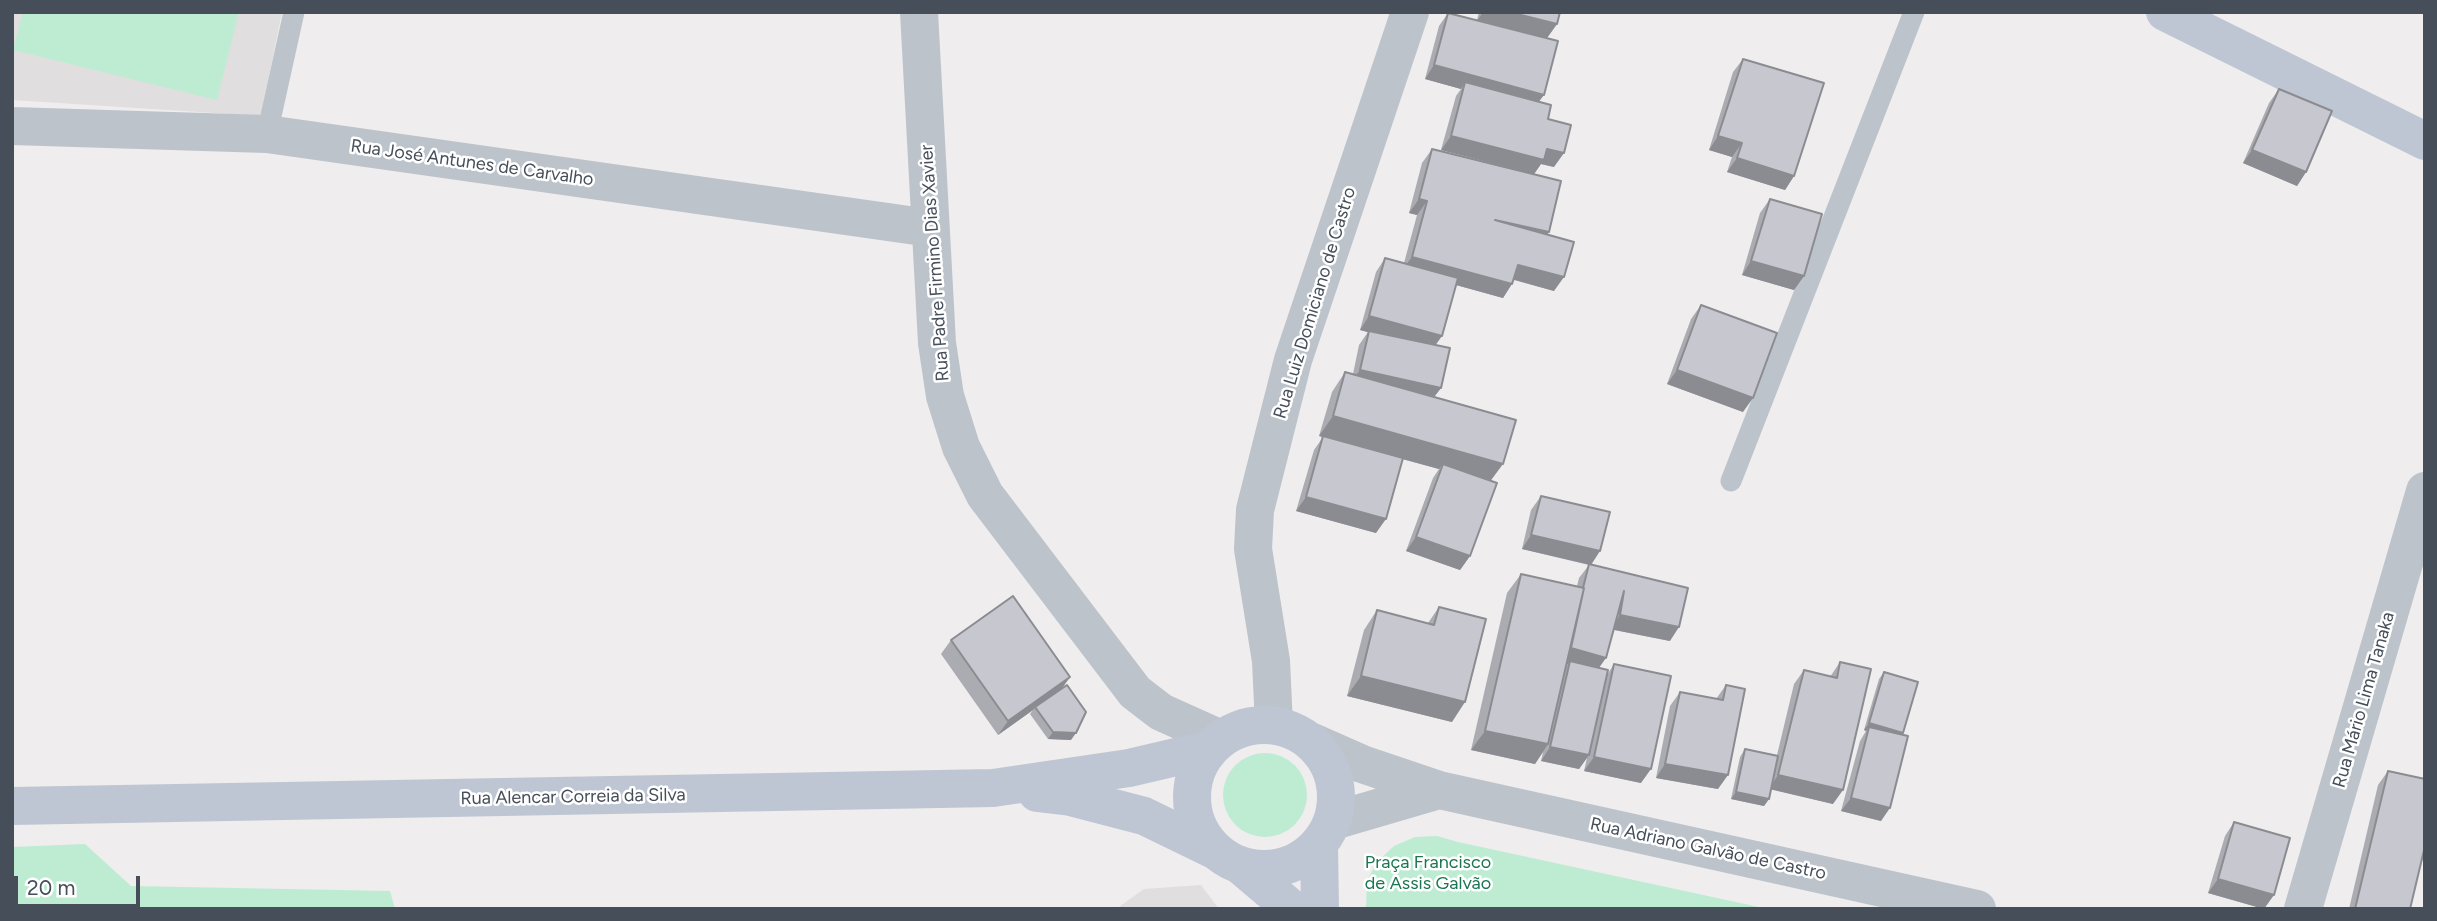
<!DOCTYPE html>
<meta charset="utf-8">
<style>
body{margin:0}
#map{position:relative;width:2437px;height:921px;overflow:hidden;background:#efeded;font-family:Figtree,sans-serif}
canvas{display:block}
.frame{position:absolute;inset:0;border:14px solid #464e59;pointer-events:none}
.scale{position:absolute;left:14px;top:876px;width:126px;height:32px;box-sizing:border-box;border:4px solid #464e59;border-top:0;padding-left:9px;font-size:21px;line-height:24px;white-space:nowrap;color:#464e59;-webkit-text-stroke:5px #fff;paint-order:stroke}
</style>
<div id="map">
<canvas width="2437" height="921"></canvas>
<div class="frame"></div>
<div class="scale">20 m</div>
</div>
<script>
const ctx = document.querySelector('canvas').getContext('2d');
ctx.lineJoin = 'round';
function fill(path, color) {
  ctx.fillStyle = color;
  ctx.fill(path, 'evenodd');
}
function shape(rows) {
  const path = new Path2D();
  for (const r of rows) {
    if (r.length === 3) {
      path.moveTo(r[0] + r[2], r[1]);
      path.arc(r[0], r[1], r[2], 0, 2 * Math.PI);
      continue;
    }
    path.moveTo(r[0], r[1]);
    for (let i = 2; i < r.length; i += 2) path.lineTo(r[i], r[i + 1]);
  }
  return path;
}
function stroke(path, color, width, dash) {
  ctx.strokeStyle = color;
  ctx.lineWidth = width;
  ctx.lineCap = dash ? 'butt' : 'round';
  ctx.setLineDash(dash || []);
  ctx.stroke(path);
}
function drawText(font, color, halo, rows, align = 'center') {
  ctx.font = font + ' Figtree,sans-serif';
  ctx.lineWidth = 5;
  ctx.setLineDash([]);
  ctx.textBaseline = 'middle';
  ctx.strokeStyle = halo;
  ctx.fillStyle = color;
  for (const [text, x, y, turn = 0] of rows) {
    ctx.save();
    ctx.translate(x, y);
    ctx.rotate((+turn || 0) * Math.PI / 180);
    ctx.textAlign = isNaN(turn) ? turn : align;
    if (halo) ctx.strokeText(text, 0, 0);
    ctx.fillText(text, 0, 0);
    ctx.restore();
  }
}
fill(shape([
 [12,12,282,12,261,116,12,100],
 [1201,885,1219,909,1116,909,1144,889]
]), '#e0dede');
fill(shape([
 [23,12,239,12,217,100,13,50],
 [1265,795,42],
 [1437,836,1458,842,1768,909,1366,909,1367,880,1378,861,1394,846,1415,837],
 [85,844,131,886,390,891,395,909,12,909,12,847]
]), '#bdecd3');
stroke(shape([
 [267,134,294,12],
 [1731,481,1914,12]
]), '#bcc3cb', 21);
stroke(shape([
 [919,12,937,343,945,396,961,447,985,495,1135,692,1161,712,1221,739],
 [12,126,267,134,930,228],
 [1274,725,1271,661,1253,549,1255,510,1293,360,1410,12],
 [1312,742,1362,764,1439,790,1977,909],
 [1333,821,1439,790],
 [2303,909,2425,491]
]), '#bcc3cb', 38);
stroke(shape([
 [2165,12,2425,141],
 [1264,797,72],
 [1037,793,1071,797,1144,816,1216,851],
 [12,806,993,788,1129,768,1210,749],
 [1319,845,1320,909],
 [1240,865,1292,909]
]), '#bec6d3', 38);
fill(shape([
 [1479,12,1560,12,1557,24,1547,38,1539,102,1548,119,1554,167,1541,164,1534,174,1441,150,1456,96,1461,89,1425,79,1439,26,1448,13,1477,20],
 [1743,59,1794,176,1785,190,1727,172,1732,157,1709,150,1733,72],
 [2279,89,2306,172,2297,186,2243,163,2269,103],
 [1432,149,1547,234,1554,291,1514,280,1503,298,1456,285,1435,345,1441,388,1434,397,1491,481,1470,556,1460,570,1406,551,1433,478,1439,469,1402,459,1376,533,1296,511,1314,450,1323,437,1319,436,1332,392,1345,372,1353,374,1359,345,1368,332,1360,330,1376,272,1385,258,1404,263,1417,215,1409,213,1422,163],
 [1770,199,1804,276,1794,290,1742,275,1760,213],
 [1701,305,1743,412,1667,384,1691,319],
 [1541,496,1591,565,1670,641,1614,630,1599,668,1607,675,1614,664,1641,783,1584,771,1587,758,1579,769,1541,761,1543,752,1535,764,1471,750,1507,593,1521,574,1577,586,1579,578,1589,565,1522,549,1531,510],
 [1439,607,1452,722,1347,696,1364,630,1377,610,1428,623],
 [951,640,1070,677,1062,688,1071,740,1048,739,1030,714,1033,710,998,735,941,654],
 [1840,662,1833,804,1771,789,1769,799,1764,806,1731,799,1740,757,1745,749,1777,755,1794,684,1804,670,1830,677],
 [1884,672,1901,734,1881,821,1841,811,1860,741,1866,731,1864,730,1879,679],
 [1726,685,1718,789,1656,778,1670,706,1680,692,1716,699],
 [2388,771,2410,909,2349,909,2378,785],
 [2234,822,2264,909,2208,893,2225,836]
]), '#abacb2');
fill(shape([
 [1483,12,1509,12,1557,24,1547,38,1477,21],
 [1434,65,1544,95,1534,108,1465,82,1461,89,1425,79],
 [1451,136,1547,149,1564,153,1554,167,1541,164,1534,174,1441,150],
 [1718,136,1742,143,1732,157,1709,150],
 [2252,150,2306,172,2297,186,2243,163],
 [1737,158,1794,176,1785,190,1727,172],
 [1419,199,1427,201,1417,215,1409,213],
 [1495,220,1549,232,1539,246],
 [1412,257,1512,284,1503,298,1402,270],
 [1751,261,1804,276,1794,290,1742,275],
 [1518,265,1564,277,1554,291,1508,278],
 [1369,316,1442,336,1432,350,1360,330],
 [1360,370,1441,388,1431,401,1350,384],
 [1677,370,1753,398,1743,412,1667,384],
 [1333,416,1503,464,1489,483,1443,464,1439,469,1319,436],
 [1306,497,1386,519,1376,533,1296,511],
 [1531,535,1600,551,1591,565,1522,549],
 [1416,537,1470,556,1460,570,1406,551],
 [1620,615,1679,627,1670,641,1610,629],
 [1567,647,1606,658,1596,672,1570,661,1568,664,1557,661],
 [1361,676,1465,702,1452,722,1347,696],
 [1070,677,1060,691,1035,707,1033,710,998,735,1008,721],
 [1869,723,1903,733,1898,740,1869,727,1866,731,1864,730],
 [1485,731,1548,744,1535,764,1471,750],
 [1053,732,1076,733,1071,740,1048,739],
 [1550,747,1589,755,1579,769,1541,761],
 [1594,757,1651,769,1641,783,1584,771],
 [1665,764,1728,775,1718,789,1656,778],
 [1778,775,1843,790,1833,804,1769,789],
 [1736,792,1769,799,1764,806,1731,799],
 [1851,798,1890,808,1881,821,1841,811],
 [2218,879,2274,895,2264,909,2208,893]
]), '#8b8c91');
const building = shape([
 [1509,12,1560,12,1557,24,1509,12],
 [1448,13,1558,41,1544,95,1434,65,1448,13],
 [1743,59,1824,83,1794,176,1737,158,1742,143,1718,136,1743,59],
 [1465,82,1551,105,1548,119,1571,125,1564,153,1547,149,1544,160,1451,136,1465,82],
 [2279,89,2332,111,2306,172,2252,150,2279,89],
 [1432,149,1561,181,1549,232,1495,220,1574,242,1564,277,1518,265,1512,284,1412,257,1427,201,1419,199,1432,149],
 [1770,199,1822,214,1804,276,1751,261,1770,199],
 [1385,258,1458,278,1442,336,1369,316,1385,258],
 [1701,305,1777,333,1753,398,1677,370,1701,305],
 [1369,331,1450,348,1441,388,1360,370,1369,331],
 [1345,372,1516,420,1503,464,1333,416,1345,372],
 [1323,436,1403,458,1386,519,1306,497,1323,436],
 [1443,464,1497,483,1470,556,1416,537,1443,464],
 [1541,496,1610,512,1600,551,1531,535,1541,496],
 [1589,564,1688,588,1679,627,1620,615,1624,591,1606,658,1571,648,1584,588,1583,588,1589,564],
 [1521,574,1584,588,1548,744,1485,731,1521,574],
 [1013,596,1070,677,1008,721,951,640,1013,596],
 [1439,607,1486,619,1465,702,1361,676,1377,610,1434,625,1439,607],
 [1570,661,1608,670,1589,755,1550,747,1570,661],
 [1840,662,1871,669,1843,790,1778,775,1804,670,1837,678,1840,662],
 [1614,664,1671,676,1651,769,1594,757,1614,664],
 [1884,672,1918,682,1903,733,1869,723,1884,672],
 [1067,685,1086,712,1076,733,1053,732,1035,707,1067,685],
 [1726,685,1745,689,1728,775,1665,764,1680,692,1723,700,1726,685],
 [1869,727,1908,736,1890,808,1851,798,1869,727],
 [1745,749,1778,756,1769,799,1736,792,1745,749],
 [2388,771,2425,779,2425,846,2410,909,2355,909,2388,771],
 [2234,822,2290,838,2274,895,2218,879,2234,822]
]);
fill(building, '#c7c8cf');
stroke(building, '#8b8c91', 2);
drawText('18px', '#464e59', '#fff', [
 ["Rua José Antunes de Carvalho",472,163,8],
 ["Rua Padre Firmino Dias Xavier",935,263,-94],
 ["Rua Luiz Domiciano de Castro",1315,303,-73],
 ["Rua Mário Lima Tanaka",2364,700,-74],
 ["Rua Alencar Correia da Silva",573,797,-1],
 ["Rua Adriano Galvão de Castro",1708,849,12]
]);
drawText('18px', '#1b7651', '#fff', [
 ["Praça Francisco",1428,863],
 ["de Assis Galvão",1428,884]
]);
</script>
